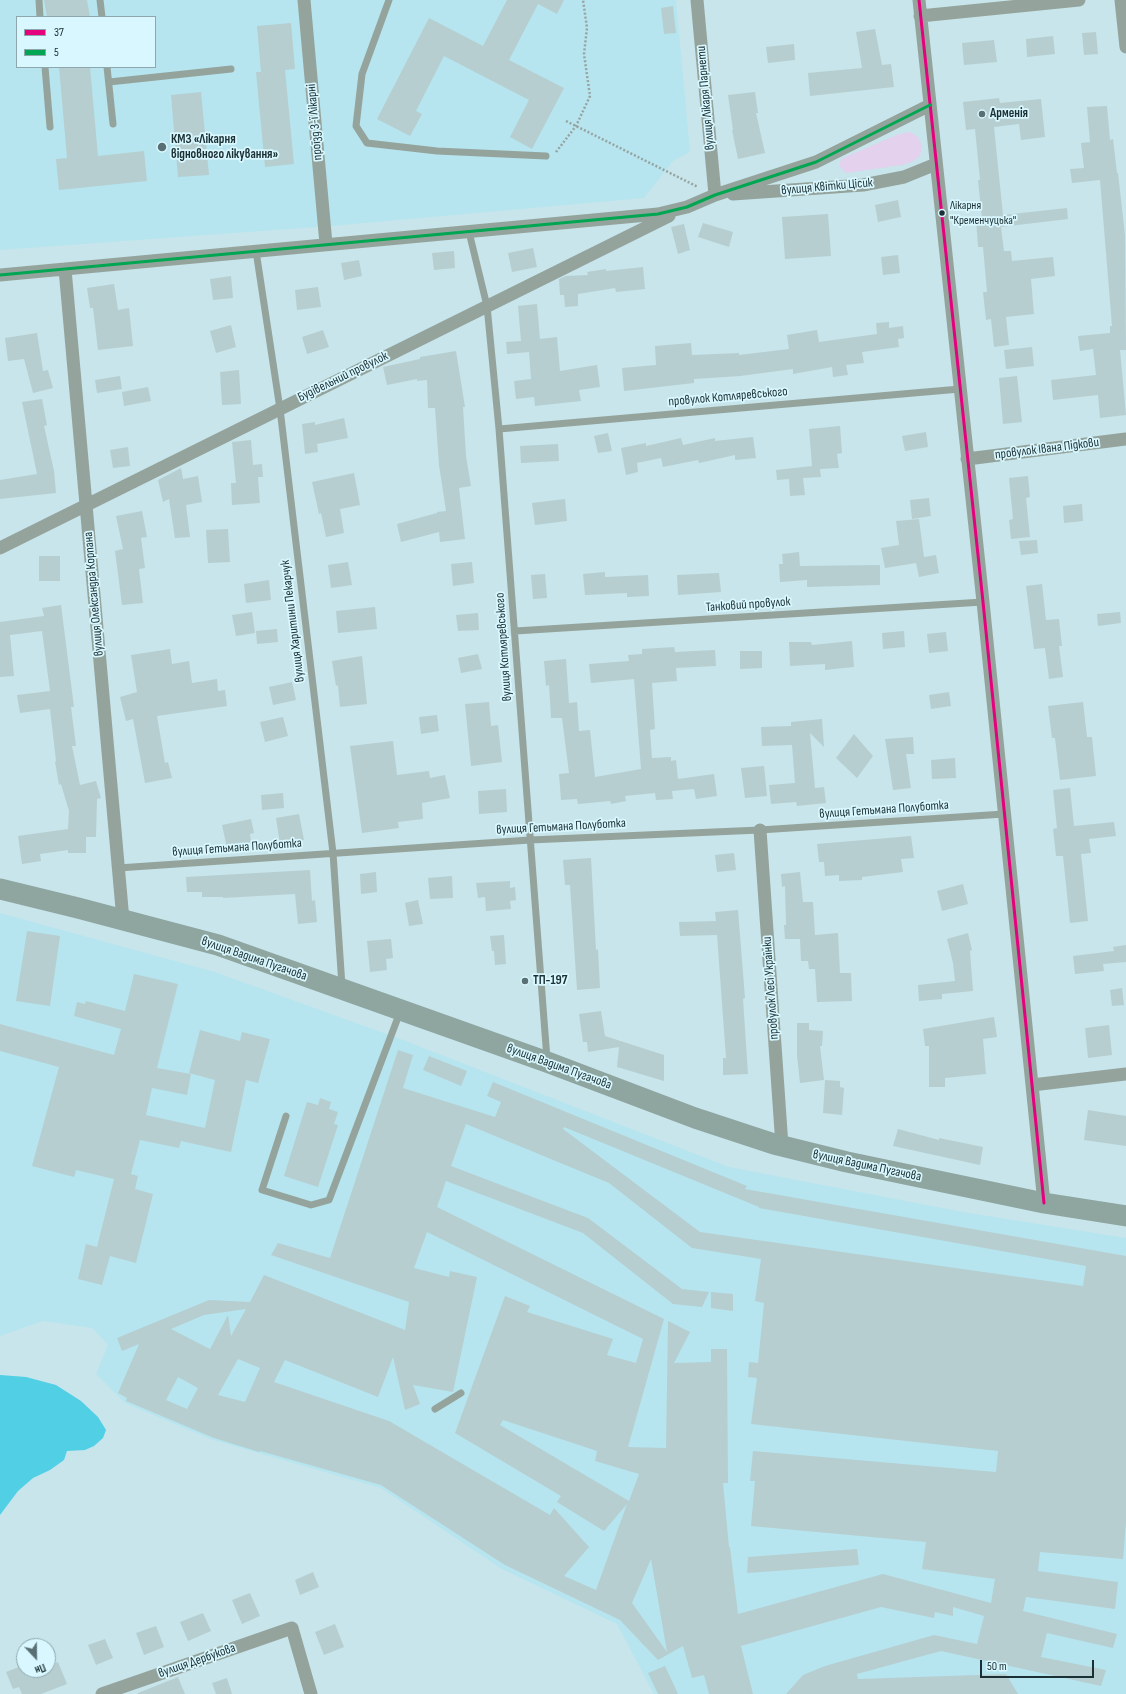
<!DOCTYPE html>
<meta charset="utf-8">
<style>
body{margin:0}
#map{position:relative;width:1126px;height:1694px;overflow:hidden;background:#c8e5eb;font-family:"Sofia Sans Condensed",sans-serif}
canvas{display:block}
.legend{position:absolute;left:16px;top:16px;width:140px;height:52px;box-sizing:border-box;background:#d9f7fe;border:1px solid #8da7ad;margin:0;padding:5px 7px;list-style:none;font-size:12px;color:#1b3034}
.legend li{display:flex;align-items:center;gap:8px;height:20px}
.legend b{width:20px;border:1px solid #8da7ad}
.north{position:absolute;left:16px;top:1638px;width:40px;height:40px;box-sizing:border-box;background:#d9f7fe;border:1px solid #8da7ad;border-radius:50%;rotate:158deg;font-size:11px;font-weight:700;line-height:16px;text-align:center;color:#1b3034}
.north::after{content:'';display:block;margin:auto;width:14px;height:18px;background:#586f74;clip-path:polygon(50% 0,100% 100%,50% 72%,0 100%)}
.scale{position:absolute;left:980px;top:1660px;width:114px;height:18px;box-sizing:border-box;border:2px solid #1b3034;border-top:0;padding-left:5px;font-size:12px;line-height:14px;white-space:nowrap;color:#1b3034;-webkit-text-stroke:3px #d9f7fe;paint-order:stroke}
</style>
<div id="map">
<canvas width="1126" height="1694"></canvas>
<ul class="legend">
<li><b style="height:5px;background:#e5007d"></b>37</li>
<li><b style="height:5px;background:#00a651"></b>5</li>
</ul>
<div class="north">Пн</div>
<div class="scale">50 m</div>
</div>
<script>
const ctx = document.querySelector('canvas').getContext('2d');
ctx.lineJoin = 'round';
function fill(path, color) {
  ctx.fillStyle = color;
  ctx.fill(path, 'evenodd');
}
function shape(rows) {
  const path = new Path2D();
  for (const r of rows) {
    path.moveTo(r[0], r[1]);
    for (let i = 2; i < r.length; i += 2) path.lineTo(r[i], r[i + 1]);
  }
  return path;
}
function stroke(path, color, width, dash) {
  ctx.strokeStyle = color;
  ctx.lineWidth = width;
  ctx.lineCap = dash ? 'butt' : 'round';
  ctx.setLineDash(dash || []);
  ctx.stroke(path);
}
function drawText(font, color, halo, rows, align = 'center') {
  ctx.font = font + ' "Sofia Sans Condensed",sans-serif';
  ctx.lineWidth = 3.5;
  ctx.setLineDash([]);
  ctx.textBaseline = 'middle';
  ctx.strokeStyle = halo;
  ctx.fillStyle = color;
  for (const [text, x, y, turn = 0] of rows) {
    ctx.save();
    ctx.translate(x, y);
    ctx.rotate((+turn || 0) * Math.PI / 180);
    ctx.textAlign = isNaN(turn) ? turn : align;
    if (halo) ctx.strokeText(text, 0, 0);
    ctx.fillText(text, 0, 0);
    ctx.restore();
  }
}
fill(shape([
 [0,0,676,0,690,152,673,161,644,198,331,226,0,250],
 [17,17,155,17,155,67,17,67],
 [0,913,215,972,403,1040,729,1167,963,1212,1126,1238,1126,1694,654,1694,617,1624,502,1569,381,1488,213,1440,125,1403,96,1374,108,1345,92,1328,43,1321,0,1336]
]), '#b6e5ef');
fill(shape([
 [910,132,918,137,922,146,920,156,912,162,902,165,846,173,840,167,840,162,843,158,899,134]
]), '#e3d1ed');
fill(shape([
 [0,1375,26,1377,56,1385,81,1401,98,1417,106,1430,103,1438,94,1446,85,1450,67,1451,64,1460,50,1470,33,1478,18,1491,0,1515]
]), '#51cfe5');
fill(shape([
 [44,0,87,0,90,17,47,17],
 [507,0,564,0,557,14,538,4,509,60,564,88,532,149,510,137,529,100,444,56,416,111,422,114,410,136,377,119,429,18,483,46],
 [673,6,676,33,664,34,661,8],
 [291,23,295,69,285,70,294,164,265,167,256,72,261,72,257,26],
 [875,29,882,65,891,64,894,87,810,96,808,73,862,68,856,32],
 [1096,32,1098,54,1084,55,1082,33],
 [1053,36,1055,54,1027,57,1026,39],
 [994,40,997,62,964,65,962,43],
 [794,44,795,60,768,63,766,47],
 [59,67,90,67,98,156,144,151,147,181,59,190,56,159,67,158],
 [201,92,209,175,178,177,171,95],
 [755,92,758,113,756,113,765,153,738,159,732,130,733,130,728,95],
 [999,98,1000,103,1041,99,1045,137,1021,140,1019,124,994,127,1003,215,1067,208,1068,219,1001,227,1004,251,1011,251,1012,261,1053,257,1055,276,1031,279,1034,314,1006,317,1009,345,994,347,991,319,986,320,983,292,987,292,983,247,978,247,976,219,982,219,978,180,980,180,975,129,966,130,963,102],
 [1107,106,1110,140,1113,139,1117,173,1118,173,1125,235,1126,350,1120,350,1126,415,1100,418,1098,395,1053,400,1051,380,1096,375,1093,349,1080,351,1078,336,1110,333,1110,326,1112,326,1100,180,1072,183,1070,169,1084,168,1081,143,1090,142,1087,107],
 [898,200,901,217,878,222,875,205],
 [828,214,831,256,785,259,782,217],
 [703,223,733,232,729,247,698,237],
 [684,224,690,250,678,254,671,227],
 [533,248,537,267,512,272,508,253],
 [454,251,455,268,434,270,432,253],
 [898,255,900,273,883,275,881,257],
 [359,260,362,276,344,280,341,263],
 [643,267,645,289,616,292,615,288,578,294,578,306,565,307,564,295,560,295,559,279,566,276,588,275,587,272,606,269,606,271],
 [231,276,233,298,213,300,210,279],
 [114,284,118,310,129,308,133,346,98,350,93,308,90,308,87,288],
 [318,287,321,307,297,310,295,290],
 [537,304,540,339,557,337,560,371,597,365,600,387,579,390,581,401,535,406,534,397,516,399,514,381,531,379,529,352,507,354,506,342,521,341,518,306],
 [889,322,889,328,903,326,904,338,898,339,899,347,862,352,864,363,846,365,848,375,833,377,832,367,793,374,793,369,740,376,694,379,694,383,624,391,622,368,656,365,655,346,691,343,692,355,739,353,739,355,789,349,787,335,817,330,819,342,877,334,876,323],
 [231,325,236,347,216,353,210,331],
 [323,330,329,347,307,354,302,337],
 [37,333,43,371,48,370,53,388,33,393,24,359,8,361,5,338],
 [1032,347,1034,366,1006,369,1004,350],
 [456,351,465,407,463,407,466,456,471,486,459,488,465,539,440,542,439,532,401,542,397,524,437,513,437,512,446,511,439,465,435,408,428,408,427,380,417,381,417,379,387,385,383,367,420,359,420,357],
 [239,370,241,404,222,405,220,372],
 [120,376,122,389,97,393,95,380],
 [1017,376,1022,422,1003,424,999,378],
 [148,387,151,401,124,406,122,392],
 [42,399,47,425,44,426,54,471,56,493,0,499,0,480,37,474,22,402],
 [344,418,348,438,317,444,318,452,305,454,302,424,315,422,315,425],
 [840,426,842,453,837,454,839,468,820,469,821,477,803,478,805,495,790,496,789,479,777,480,776,470,812,466,809,429],
 [926,432,928,447,905,451,902,436],
 [608,433,612,451,598,453,594,436],
 [753,437,756,458,735,460,735,455,699,463,698,460,663,467,661,458,637,463,638,472,626,475,621,448,646,443,646,446,681,438,683,445,715,438,715,441],
 [251,440,253,465,262,464,263,477,258,477,260,503,232,505,231,483,236,483,232,442],
 [558,444,559,461,521,463,520,446],
 [128,447,130,466,113,468,110,450],
 [181,468,183,479,198,476,202,502,186,505,190,537,175,538,169,499,163,502,158,480],
 [354,473,360,505,340,509,344,533,326,537,321,513,319,514,312,482],
 [1028,476,1030,497,1026,498,1030,537,1011,539,1009,520,1013,519,1009,478],
 [929,498,931,516,912,519,910,500],
 [565,499,567,521,535,525,532,503],
 [1082,504,1083,521,1064,523,1063,506],
 [142,511,147,537,141,538,145,568,139,569,143,603,122,605,115,551,123,549,116,516],
 [919,519,924,557,936,555,939,573,919,577,916,563,885,568,881,548,899,545,896,521],
 [228,529,230,562,208,563,206,530],
 [1037,540,1038,553,1021,555,1019,541],
 [799,552,800,566,880,565,880,585,807,587,807,580,780,582,779,564,783,564,782,554],
 [39,556,60,556,60,581,39,581],
 [348,562,352,585,331,588,328,565],
 [472,562,474,583,453,586,451,564],
 [605,572,605,577,648,575,649,596,627,597,627,593,585,595,583,574],
 [719,573,721,592,678,595,677,575],
 [545,574,547,598,533,599,531,575],
 [269,580,271,600,246,603,244,584],
 [1042,584,1046,620,1059,619,1062,646,1059,646,1063,677,1049,679,1045,648,1034,649,1026,586],
 [61,605,74,707,71,707,76,746,72,746,80,785,96,781,101,798,97,799,96,837,86,837,86,853,68,853,68,850,40,854,41,861,22,864,18,836,68,829,69,811,61,784,59,785,55,762,56,761,50,709,20,713,17,695,50,691,42,631,10,635,14,676,0,677,0,622,44,616,42,608],
 [375,607,377,629,338,633,336,611],
 [252,612,255,633,236,636,232,615],
 [1120,612,1121,623,1098,626,1097,614],
 [478,613,479,630,458,631,456,615],
 [277,629,278,642,257,644,256,631],
 [904,631,905,647,883,649,882,633],
 [946,632,948,651,929,653,927,634],
 [852,641,854,667,825,670,825,664,790,666,789,642,811,642,812,645],
 [674,647,675,652,715,650,716,666,676,668,677,681,652,683,655,729,650,730,652,758,671,757,671,761,676,760,678,779,714,774,717,796,696,799,694,789,672,791,673,799,656,800,655,793,625,796,626,801,611,804,610,801,578,804,577,799,561,800,559,774,569,773,562,718,551,718,549,685,546,686,544,661,566,659,569,703,577,702,579,731,590,730,595,777,641,769,634,679,591,683,589,664,629,661,628,655,642,654,642,649],
 [170,649,172,664,189,661,192,683,217,679,218,691,225,690,227,706,157,716,165,763,168,762,172,778,145,783,133,719,126,721,120,697,137,692,131,655],
 [740,651,762,651,762,668,740,669],
 [478,654,482,669,461,673,458,658],
 [362,656,367,704,340,707,338,685,336,686,332,661],
 [292,682,296,700,273,705,269,687],
 [949,692,951,706,931,709,929,695],
 [489,702,491,726,498,725,502,762,471,766,465,704],
 [1083,702,1087,737,1092,737,1096,776,1060,780,1055,738,1052,738,1048,706],
 [437,715,439,731,421,734,419,717],
 [283,717,288,736,265,742,260,722],
 [822,719,824,747,810,733,815,788,824,787,826,803,797,806,796,802,771,804,769,785,795,783,792,745,762,746,761,727,791,726,791,722],
 [854,734,873,756,857,778,836,758],
 [913,737,914,754,906,754,911,788,893,790,885,739],
 [393,741,397,775,429,771,430,778,445,775,450,798,422,803,423,819,398,822,399,828,362,833,350,746],
 [955,758,956,778,932,779,931,760],
 [764,766,767,796,745,798,741,768],
 [1070,788,1074,826,1114,822,1116,836,1089,839,1091,853,1081,854,1088,921,1070,923,1063,856,1056,856,1053,829,1057,828,1053,790],
 [506,789,507,812,479,814,478,791],
 [283,793,284,808,262,810,261,795],
 [299,814,304,840,280,844,276,818],
 [251,819,254,833,250,834,251,842,227,848,222,825],
 [911,836,914,858,901,859,903,872,862,877,862,880,839,881,839,875,825,876,824,862,819,862,817,844],
 [734,853,736,870,717,872,715,855],
 [591,858,596,950,598,949,600,988,577,990,570,885,565,885,563,860],
 [310,870,312,901,315,900,317,922,298,924,295,894,223,898,223,897,202,897,202,892,187,892,186,877],
 [376,872,377,892,361,894,360,874],
 [800,872,803,902,813,902,815,935,838,933,840,973,851,973,852,1001,817,1002,815,969,809,969,808,961,801,961,800,939,785,939,784,925,786,925,785,886,782,887,781,874],
 [452,876,453,898,430,899,428,878],
 [510,881,510,888,515,887,516,900,510,901,511,909,486,911,485,897,478,898,476,883],
 [963,884,968,904,942,911,937,891],
 [418,900,423,924,409,926,405,903],
 [738,910,745,998,743,999,748,1074,723,1075,723,1058,726,1058,717,935,680,936,679,922,716,921,715,912],
 [27,931,60,936,50,1006,16,1001],
 [968,933,972,950,970,951,973,991,942,994,942,999,919,1001,918,985,955,981,953,963,947,939],
 [504,935,506,964,495,965,494,951,492,951,490,936],
 [391,939,393,958,386,959,387,970,370,972,367,941],
 [1126,945,1126,962,1103,964,1104,971,1075,974,1073,956,1114,951,1113,947],
 [134,974,178,984,157,1068,191,1074,187,1095,152,1088,146,1115,205,1128,215,1080,189,1073,200,1030,240,1041,242,1032,270,1039,258,1083,246,1080,231,1152,181,1141,179,1148,140,1140,131,1174,138,1176,135,1189,153,1194,136,1263,110,1256,102,1285,78,1279,86,1244,97,1247,114,1179,76,1170,74,1177,32,1166,59,1067,0,1051,0,1024,114,1055,121,1029,74,1016,77,1002,85,1004,86,1001,125,1011],
 [1122,988,1124,1005,1112,1006,1110,990],
 [601,1011,605,1036,664,1055,664,1081,617,1067,619,1047,588,1052,587,1042,583,1042,579,1014],
 [994,1017,997,1037,983,1039,986,1074,945,1078,945,1087,929,1087,929,1046,925,1046,923,1029],
 [797,1023,809,1023,809,1030,823,1031,822,1046,820,1046,824,1080,800,1083,797,1055],
 [1109,1025,1112,1055,1088,1058,1085,1028],
 [398,1050,413,1055,403,1088,495,1117,501,1102,487,1096,493,1082,747,1186,745,1189,1126,1256,1126,1522,1123,1559,1040,1552,1038,1571,1118,1582,1115,1609,1026,1597,1023,1611,1117,1634,1113,1648,1047,1633,1041,1657,1106,1670,1101,1686,941,1651,857,1674,858,1679,1006,1674,1018,1694,786,1694,803,1675,825,1666,934,1635,977,1644,984,1616,953,1607,953,1616,935,1612,934,1618,881,1607,741,1646,753,1694,709,1694,704,1675,692,1678,683,1646,658,1660,620,1620,505,1565,381,1485,260,1451,259,1452,214,1438,126,1401,127,1398,118,1393,139,1344,122,1351,117,1338,209,1300,250,1302,264,1275,405,1330,409,1302,271,1255,278,1243,330,1258],
 [466,1124,609,1183,692,1248,761,1259,755,1301,764,1303,758,1363,749,1362,748,1377,757,1378,751,1424,998,1451,996,1472,753,1451,750,1481,755,1481,751,1526,926,1542,922,1569,995,1579,991,1603,883,1574,738,1614,730,1547,729,1547,723,1483,728,1483,727,1349,711,1349,711,1362,674,1363,690,1332,668,1321,666,1448,628,1447,664,1319,437,1207,446,1181,583,1233,673,1304,702,1307,709,1292,682,1289,588,1218,451,1166],
 [564,1127,759,1207,759,1208,1086,1266,1083,1286,700,1232,563,1129],
 [427,1232,643,1339,636,1363,607,1355,613,1339,527,1312,530,1306,505,1296,455,1433,561,1496,557,1502,604,1531,627,1504,596,1590,564,1576,589,1547,554,1508,550,1515,389,1421,274,1382,285,1360,378,1397,393,1357,405,1410,420,1404,413,1385,453,1392,477,1277,450,1271,449,1277,414,1268],
 [246,1309,231,1336,228,1315,210,1349,171,1329,204,1315],
 [238,1359,260,1368,245,1402,218,1395],
 [178,1377,198,1388,187,1409,166,1400],
 [503,1420,597,1451,595,1461,639,1474,629,1501,500,1425],
 [651,1559,667,1652,632,1603],
 [429,1056,467,1071,461,1086,423,1070],
 [825,1080,840,1081,840,1087,844,1088,842,1115,823,1113],
 [320,1098,331,1102,329,1109,338,1112,334,1124,338,1125,318,1187,284,1176,307,1102,318,1105],
 [1088,1110,1126,1116,1126,1146,1084,1140],
 [898,1129,939,1140,939,1138,983,1147,980,1165,893,1146],
 [711,1292,733,1294,733,1311,711,1308],
 [857,1549,859,1565,747,1573,748,1557],
 [313,1572,319,1587,300,1595,295,1580],
 [250,1593,260,1616,242,1624,232,1600],
 [203,1613,211,1631,188,1641,180,1622],
 [335,1624,344,1647,324,1655,315,1632],
 [156,1626,164,1647,144,1655,136,1633],
 [105,1639,113,1658,96,1665,88,1645],
 [58,1662,67,1684,41,1694,22,1694,19,1687,13,1689,6,1672,24,1665,24,1670,48,1670,48,1666],
 [665,1666,673,1683,678,1694,658,1694,648,1673],
 [178,1677,185,1694,138,1694,138,1693],
 [227,1678,232,1694,216,1694,212,1683]
]), '#b6ced0');
stroke(shape([
 [566,121,698,187],
 [556,152,576,126,590,96,584,54,587,28,583,0]
]), '#95a4a1', 2.5, [2, 2]);
stroke(shape([
 [39,0,40,17],
 [100,0,102,17],
 [389,0,362,74,356,126,367,143,437,151,546,156],
 [45,67,50,127],
 [107,67,113,124],
 [109,82,231,69],
 [469,232,487,306,499,429,547,1059],
 [256,251,280,409,333,853,342,986],
 [499,429,960,389],
 [515,631,983,602],
 [118,868,530,840,760,830,1004,814],
 [286,1116,262,1190,311,1205,329,1200,400,1012],
 [435,1409,461,1393]
]), '#94a49d', 7);
stroke(shape([
 [304,0,326,244],
 [697,0,715,195],
 [919,0,983,602,1044,1203],
 [1121,0,1126,47],
 [920,16,1079,0],
 [733,194,863,185,904,177,936,164],
 [65,269,123,920],
 [0,275,658,214,687,207,715,195,816,162,930,105],
 [967,459,1126,439],
 [0,548,669,216],
 [760,830,782,1146],
 [1032,1085,1126,1074],
 [102,1694,292,1628,311,1694]
]), '#94a49d', 13);
stroke(shape([
 [0,889,78,908,218,945,547,1062,695,1118,774,1144,847,1162,1044,1203,1126,1216]
]), '#8ea5a0', 21);
stroke(shape([
 [919,0,983,602,1044,1203]
]), '#e5007d', 3);
stroke(shape([
 [0,275,658,214,687,207,715,195,816,162,930,105]
]), '#00a651', 3);
for (const [x, y, r, color] of [
 [982,114,4,"#586f74"],
 [162,147,5,"#586f74"],
 [942,213,3.5,"#1b3034"],
 [525,981,4,"#586f74"]
]) {
  const dot = new Path2D();
  dot.arc(x, y, r, 0, 2 * Math.PI);
  ctx.fillStyle = color;
  ctx.fill(dot);
  stroke(dot, '#d9f7fe', 1.5);
}
drawText('12px', '#1b3034', '#d9f7fe', [
 ["Лікарня",950,206],
 ["\"Кременчуцька\"",950,221]
], 'left');
drawText('13px', '#1b3034', '#d9f7fe', [
 ["вулиця Лікаря Парнети",706,98,-95],
 ["проїзд 3-ї Лікарні",315,122,-95],
 ["вулиця Квітки Цісик",827,187,-5],
 ["Будівельний провулок",343,377,-26],
 ["провулок Котляревського",728,397,-5],
 ["провулок Івана Підкови",1047,449,-7],
 ["вулиця Олександра Корпана",94,594,-95],
 ["Танковий провулок",748,605,-4],
 ["вулиця Харитини Пекарчук",293,621,-97],
 ["вулиця Котляревського",504,647,-94],
 ["вулиця Гетьмана Полуботка",884,810,-4],
 ["вулиця Гетьмана Полуботка",561,827,-3],
 ["вулиця Гетьмана Полуботка",237,848,-4],
 ["вулиця Вадима Пугачова",254,959,19],
 ["провулок Лесі Українки",771,988,-94],
 ["вулиця Вадима Пугачова",559,1067,20],
 ["вулиця Вадима Пугачова",867,1166,12],
 ["вулиця Дербукова",197,1661,-19]
]);
drawText('bold 13px', '#1b3034', '#d9f7fe', [
 ["Арменія",990,114],
 ["КМЗ «Лікарня",171,140],
 ["відновного лікування»",171,155],
 ["ТП-197",533,981]
], 'left');
</script>
